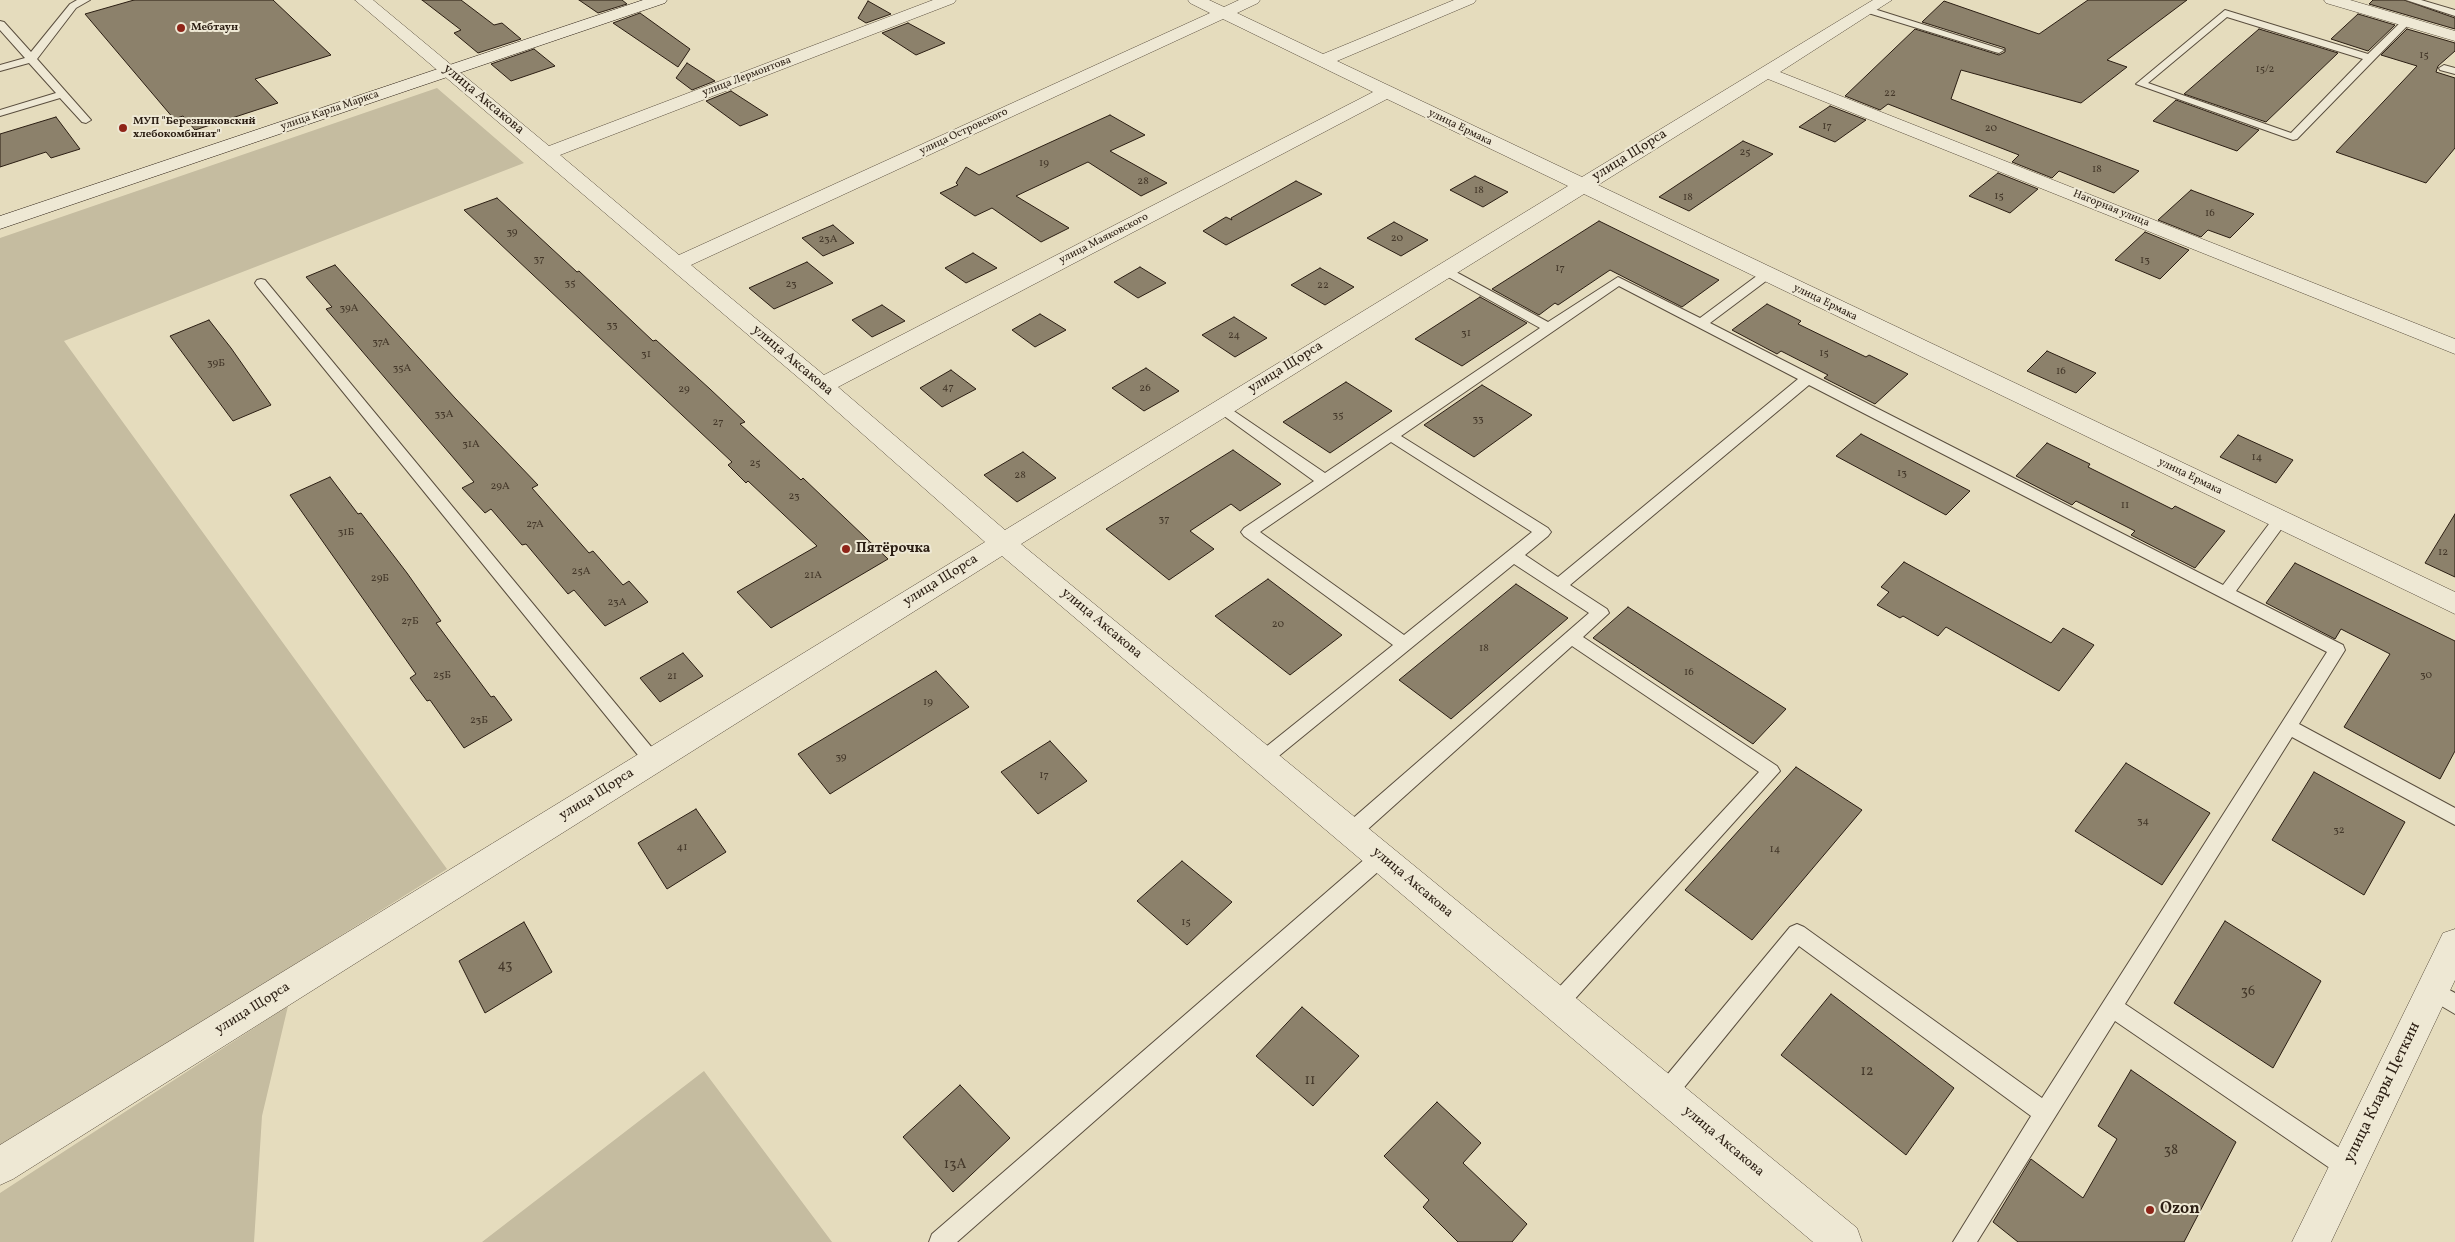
<!DOCTYPE html>
<meta charset="utf-8">
<style>
body{margin:0}
canvas{display:block;background:#e5dcbd}
</style>
<canvas width="2455" height="1242"></canvas>
<script>
const ctx = document.querySelector('canvas').getContext('2d');
ctx.lineJoin = 'round';
function fill(path, color) {
  ctx.fillStyle = color;
  ctx.fill(path, 'evenodd');
}
function shape(rows) {
  const path = new Path2D();
  for (const r of rows) {
    path.moveTo(r[0], r[1]);
    for (let i = 2; i < r.length; i += 2) path.lineTo(r[i], r[i + 1]);
  }
  return path;
}
function stroke(path, color, width, dash) {
  ctx.strokeStyle = color;
  ctx.lineWidth = width;
  ctx.lineCap = dash ? 'butt' : 'round';
  ctx.setLineDash(dash || []);
  ctx.stroke(path);
}
function drawText(font, color, halo, rows, align = 'center') {
  ctx.font = font + ' Vollkorn,serif';
  ctx.lineWidth = 4;
  ctx.setLineDash([]);
  ctx.textBaseline = 'middle';
  ctx.strokeStyle = halo;
  ctx.fillStyle = color;
  for (const [text, x, y, turn = 0] of rows) {
    ctx.save();
    ctx.translate(x, y);
    ctx.rotate((+turn || 0) * Math.PI / 180);
    ctx.textAlign = isNaN(turn) ? turn : align;
    if (halo) ctx.strokeText(text, 0, 0);
    ctx.fillText(text, 0, 0);
    ctx.restore();
  }
}
fill(shape([
 [437,88,524,163,64,341,447,869,0,1149,0,238],
 [288,1006,262,1116,254,1242,0,1242,0,1193],
 [704,1071,832,1242,482,1242]
]), '#c5bca0');
const building = shape([
 [134,0,273,0,331,55,255,79,278,103,195,130,183,116,174,119,85,14,134,0],
 [422,0,461,0,494,25,502,23,521,39,478,53,454,33,461,30,422,0],
 [579,0,622,0,627,4,598,13,579,0],
 [2088,0,2187,0,2107,60,2127,67,2081,103,1961,70,1951,99,2139,171,2114,193,2059,171,2052,178,2012,162,2019,155,1888,104,1880,110,1845,96,1915,29,1999,55,2005,52,2005,48,1922,22,1944,1,2039,34,2088,0],
 [2373,0,2404,0,2455,18,2455,29,2369,4,2373,0],
 [868,1,891,14,866,23,858,18,868,1],
 [640,13,690,49,678,67,613,23,640,13],
 [2358,14,2395,25,2368,51,2331,39,2358,14],
 [908,23,945,43,916,55,882,33,908,23],
 [2259,29,2338,53,2266,122,2184,94,2259,29],
 [2407,29,2455,43,2455,51,2438,66,2436,72,2455,78,2455,148,2426,183,2336,152,2417,66,2381,55,2407,29],
 [534,49,555,66,511,81,491,64,534,49],
 [687,63,715,81,692,90,676,78,687,63],
 [731,91,768,115,740,126,706,101,731,91],
 [2176,100,2259,130,2237,151,2153,121,2176,100],
 [1830,106,1866,120,1835,142,1799,127,1830,106],
 [1110,115,1145,135,1110,151,1167,183,1141,196,1088,162,1016,196,1069,228,1041,242,992,208,975,216,940,193,958,185,956,183,966,167,979,175,1110,115],
 [56,117,80,149,51,158,46,152,0,167,0,134,56,117],
 [1743,141,1773,154,1689,211,1659,197,1743,141],
 [1998,173,2038,189,2010,213,1969,196,1998,173],
 [1475,176,1508,192,1483,207,1450,190,1475,176],
 [1296,181,1322,194,1226,245,1203,231,1226,217,1232,220,1231,218,1296,181],
 [2191,190,2254,214,2230,238,2208,230,2201,237,2158,220,2191,190],
 [497,198,577,272,579,271,653,341,656,340,710,389,745,422,740,424,801,480,803,478,888,559,771,628,737,592,817,546,748,481,746,483,728,465,732,462,464,210,497,198],
 [1599,221,1719,280,1682,307,1610,270,1558,305,1555,303,1539,315,1492,289,1599,221],
 [1394,222,1428,240,1401,256,1367,238,1394,222],
 [833,225,854,243,823,256,802,238,833,225],
 [2145,232,2189,250,2160,279,2115,260,2145,232],
 [973,253,997,268,966,283,945,268,973,253],
 [807,262,833,283,774,309,749,288,807,262],
 [335,265,455,398,538,485,532,488,589,553,593,551,623,585,629,581,648,602,605,626,574,590,568,594,526,544,522,545,491,509,485,513,462,488,474,482,326,309,332,307,306,277,335,265],
 [1140,267,1166,283,1138,298,1114,282,1140,267],
 [1320,268,1354,287,1325,305,1291,285,1320,268],
 [1480,297,1527,323,1462,366,1415,339,1480,297],
 [1767,304,1801,321,1798,324,1866,357,1869,355,1908,374,1875,404,1824,378,1828,375,1781,351,1777,354,1732,330,1767,304],
 [882,305,905,321,872,337,852,320,882,305],
 [1040,314,1066,330,1035,347,1012,330,1040,314],
 [1234,317,1267,338,1235,357,1202,335,1234,317],
 [209,320,231,348,271,405,233,421,170,336,209,320],
 [2047,351,2096,373,2076,393,2027,371,2047,351],
 [1146,368,1179,391,1144,411,1112,388,1146,368],
 [951,370,976,389,942,407,920,388,951,370],
 [1346,382,1392,411,1330,453,1283,422,1346,382],
 [1482,385,1532,415,1474,457,1424,425,1482,385],
 [1861,434,1970,491,1946,515,1836,456,1861,434],
 [2238,435,2293,460,2276,483,2220,457,2238,435],
 [2047,443,2090,464,2088,467,2172,509,2175,506,2225,531,2195,568,2131,535,2135,531,2076,501,2072,505,2016,476,2047,443],
 [1233,450,1281,484,1240,511,1231,504,1190,531,1214,549,1169,580,1106,529,1233,450],
 [1023,452,1056,478,1017,502,984,475,1023,452],
 [330,477,358,514,361,513,407,573,441,621,436,623,491,697,494,696,512,720,464,748,430,700,427,701,410,678,416,674,290,495,330,477],
 [2455,514,2455,577,2425,563,2455,514],
 [1904,562,2051,643,2063,628,2094,645,2059,691,1946,627,1938,636,1903,616,1900,618,1877,605,1889,592,1881,587,1904,562],
 [2295,563,2455,641,2455,751,2440,779,2344,727,2390,654,2341,629,2335,639,2266,603,2295,563],
 [1268,579,1342,635,1290,675,1215,616,1268,579],
 [1516,584,1568,618,1451,719,1399,680,1516,584],
 [1628,607,1786,709,1753,744,1593,638,1628,607],
 [683,653,703,676,660,702,640,678,683,653],
 [936,671,969,707,830,794,798,754,936,671],
 [1050,741,1087,781,1038,814,1001,772,1050,741],
 [2126,763,2210,813,2162,885,2075,831,2126,763],
 [1796,767,1862,810,1752,940,1685,890,1796,767],
 [2314,772,2405,822,2364,895,2272,840,2314,772],
 [696,809,726,852,667,889,638,843,696,809],
 [1182,861,1232,902,1187,945,1137,901,1182,861],
 [2225,921,2321,981,2273,1068,2174,1003,2225,921],
 [524,922,552,972,485,1013,459,961,524,922],
 [1831,994,1954,1088,1906,1155,1781,1055,1831,994],
 [1302,1007,1359,1056,1313,1106,1256,1056,1302,1007],
 [2131,1070,2236,1142,2184,1242,2018,1242,1993,1222,2031,1159,2083,1198,2117,1139,2098,1126,2131,1070],
 [960,1085,1010,1138,953,1192,903,1137,960,1085],
 [1437,1102,1481,1143,1463,1163,1527,1224,1512,1242,1458,1242,1423,1207,1429,1200,1384,1156,1437,1102]
]);
fill(building, '#8c816b');
stroke(building, '#2b1e13', 1);
const service = shape([
 [77,0,90,0,76,8,37,59,91,120,86,123,82,122,60,98,0,116,0,110,56,93,29,63,0,71,0,65,25,58,0,30,0,21,4,22,31,52,70,4,77,0],
 [2406,0,2421,0,2455,10,2455,16,2406,0],
 [1865,8,1871,8,2004,50,1999,53,1995,52,1865,12,1865,8],
 [2225,10,2368,54,2403,20,2411,22,2297,139,2293,140,2136,84,2225,10],
 [2227,17,2363,59,2291,133,2148,83,2227,17],
 [2444,65,2455,68,2455,74,2440,70,2439,68,2444,65],
 [1445,266,1548,322,1618,277,1700,318,1762,272,1770,272,1772,275,1770,278,1710,323,2223,585,2275,516,2285,516,2288,520,2285,524,2236,591,2343,645,2345,650,2299,724,2455,808,2455,825,2292,737,2125,1004,2356,1159,2359,1167,2356,1175,2348,1178,2340,1175,2115,1021,1977,1242,1953,1242,2031,1116,1799,946,1673,1101,1665,1105,1657,1101,1654,1094,1657,1087,1790,927,1797,924,1804,927,2042,1098,2327,652,1809,385,1570,585,1607,609,1609,613,1583,637,1777,766,1780,771,1564,1011,1557,1014,1550,1011,1547,1004,1550,997,1759,772,1572,646,1358,838,1351,840,1344,838,1342,832,1344,826,1589,613,1514,564,1269,764,1263,766,1257,764,1254,759,1257,754,1393,645,1244,536,1241,532,1244,528,1314,481,1213,408,1215,405,1225,405,1325,473,1540,328,1441,273,1439,270,1445,266],
 [1619,286,1798,379,1558,577,1525,555,1548,536,1551,532,1548,528,1401,436,1619,286],
 [1391,442,1532,532,1404,635,1260,532,1391,442],
 [261,279,265,280,658,755,661,760,658,765,652,767,646,765,257,286,255,283,257,280,261,279],
 [1381,849,1388,851,1390,857,1388,863,957,1242,929,1242,932,1234,1374,851,1381,849],
 [2433,981,2455,993,2455,1014,2426,997,2423,990,2426,983,2433,981]
]);
const minor = shape([
 [355,0,373,0,549,146,933,0,956,0,954,3,560,155,679,255,1210,13,1190,3,1188,0,1209,0,1224,7,1239,0,1260,0,1258,3,1237,13,1323,54,1454,0,1476,0,1474,3,1337,61,1582,177,1873,0,1892,0,1780,72,2455,339,2455,354,1768,79,1598,185,2455,592,2455,614,1584,194,1021,544,1857,1228,1862,1242,1813,1242,1002,556,13,1179,0,1185,0,1145,985,542,814,391,355,0],
 [1223,19,1373,92,824,375,691,265,1223,19],
 [1387,99,1568,186,1005,530,838,387,1387,99],
 [2324,0,2350,0,2455,31,2455,41,2326,3,2324,0],
 [2455,929,2455,980,2331,1242,2292,1242,2443,933,2455,929]
]);
const secondary = shape([
 [643,0,667,0,665,3,0,229,0,216,643,0]
]);
stroke(service, '#5a4e3e', 2);
stroke(minor, '#5a4e3e', 1);
stroke(secondary, '#2b1e13', 1);
fill(service, '#eee8d4');
fill(minor, '#eee8d4');
fill(secondary, '#eee8d4');
for (const [x, y, r, color] of [
 [181,28,5,"#8f2418"],
 [123,128,5,"#8f2418"],
 [846,549,5,"#8f2418"],
 [2150,1210,5,"#8f2418"]
]) {
  const dot = new Path2D();
  dot.arc(x, y, r, 0, 2 * Math.PI);
  ctx.fillStyle = color;
  ctx.fill(dot);
  stroke(dot, '#eee8d4', 2);
}
drawText('bold 11px', '#2b1e13', '#eee8d4', [
 ["Мебтаун",191,28],
 ["МУП \"Березниковский",133,122],
 ["хлебокомбинат\"",133,135]
], 'left');
drawText('11px', '#433729', null, [
 ["15",2424,56],
 ["15/2",2265,70],
 ["22",1890,94],
 ["17",1827,127],
 ["20",1991,129],
 ["25",1745,153],
 ["19",1044,164],
 ["18",2097,170],
 ["28",1143,182],
 ["18",1479,191],
 ["15",1999,197],
 ["18",1688,198],
 ["16",2210,214],
 ["39",512,233],
 ["20",1397,239],
 ["23А",828,240],
 ["37",539,260],
 ["13",2145,261],
 ["17",1560,269],
 ["35",570,284],
 ["23",791,285],
 ["22",1323,286],
 ["39А",349,309],
 ["33",612,326],
 ["31",1466,334],
 ["24",1234,336],
 ["37А",381,343],
 ["15",1824,354],
 ["31",646,355],
 ["39Б",216,364],
 ["35А",402,369],
 ["16",2061,372],
 ["47",948,388],
 ["26",1145,389],
 ["29",684,390],
 ["33А",444,415],
 ["35",1338,416],
 ["33",1478,420],
 ["27",718,423],
 ["31А",471,445],
 ["14",2257,458],
 ["25",755,464],
 ["13",1902,474],
 ["28",1020,476],
 ["29А",500,487],
 ["23",794,497],
 ["11",2125,506],
 ["37",1164,520],
 ["27А",535,525],
 ["31Б",346,533],
 ["12",2443,553],
 ["25А",581,572],
 ["21А",813,576],
 ["29Б",380,579],
 ["23А",617,603],
 ["27Б",410,622],
 ["20",1278,625],
 ["18",1484,649],
 ["16",1689,673],
 ["25Б",442,676],
 ["30",2426,676],
 ["21",672,677],
 ["19",928,703],
 ["23Б",479,721],
 ["39",841,758],
 ["17",1044,776],
 ["34",2143,822],
 ["32",2339,831],
 ["41",682,848],
 ["14",1775,850],
 ["15",1186,923]
]);
drawText('11px', '#2b1e13', '#eee8d4', [
 ["улица Лермонтова",747,77,-21],
 ["улица Карла Маркса",330,111,-19],
 ["улица Ермака",1460,128,26],
 ["улица Островского",964,132,-25],
 ["Нагорная улица",2111,209,22],
 ["улица Маяковского",1104,239,-27],
 ["улица Ермака",1825,303,26],
 ["улица Ермака",2190,477,26]
]);
drawText('14px', '#2b1e13', '#eee8d4', [
 ["улица Аксакова",483,100,40],
 ["улица Щорса",1630,156,-32],
 ["улица Аксакова",792,361,40],
 ["улица Щорса",1286,368,-32],
 ["улица Щорса",941,581,-32],
 ["улица Аксакова",1101,624,40],
 ["улица Щорса",597,795,-32],
 ["улица Аксакова",1412,883,40],
 ["улица Щорса",253,1009,-32],
 ["улица Аксакова",1723,1142,40]
]);
drawText('bold 14px', '#2b1e13', '#eee8d4', [
 ["Пятёрочка",856,549]
], 'left');
drawText('14px', '#433729', null, [
 ["43",505,966],
 ["36",2248,992],
 ["12",1867,1072],
 ["11",1310,1081],
 ["38",2171,1151],
 ["13А",955,1165]
]);
drawText('16px', '#2b1e13', '#eee8d4', [
 ["улица Клары Цеткин",2383,1093,-64]
]);
drawText('bold 16px', '#2b1e13', '#eee8d4', [
 ["Ozon",2160,1210]
], 'left');
</script>
